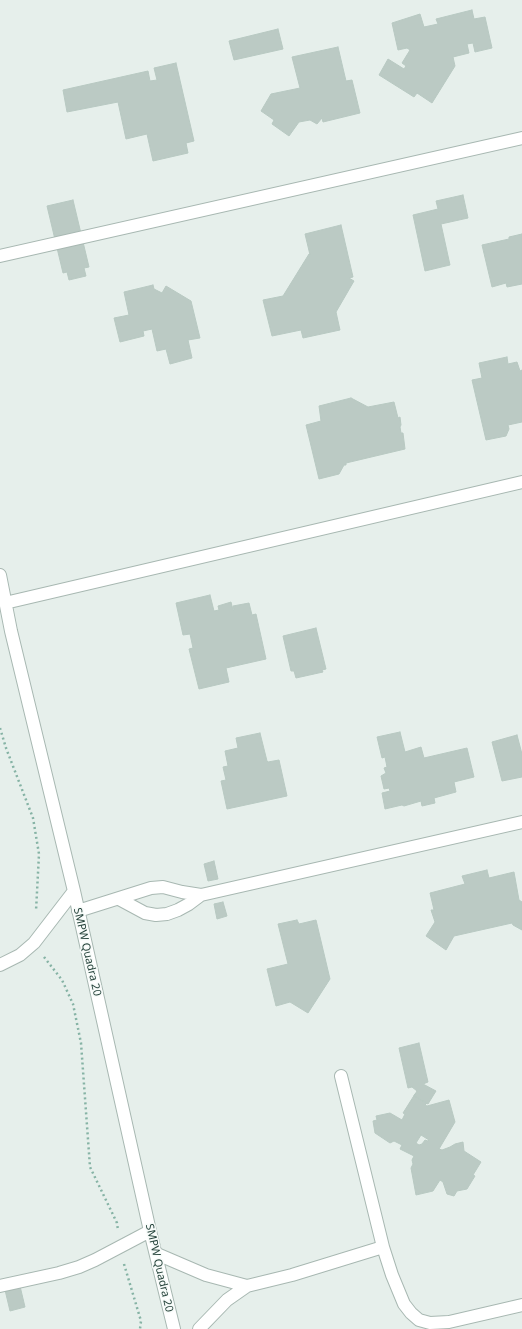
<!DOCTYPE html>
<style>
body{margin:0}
canvas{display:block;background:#e6efeb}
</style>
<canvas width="522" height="1329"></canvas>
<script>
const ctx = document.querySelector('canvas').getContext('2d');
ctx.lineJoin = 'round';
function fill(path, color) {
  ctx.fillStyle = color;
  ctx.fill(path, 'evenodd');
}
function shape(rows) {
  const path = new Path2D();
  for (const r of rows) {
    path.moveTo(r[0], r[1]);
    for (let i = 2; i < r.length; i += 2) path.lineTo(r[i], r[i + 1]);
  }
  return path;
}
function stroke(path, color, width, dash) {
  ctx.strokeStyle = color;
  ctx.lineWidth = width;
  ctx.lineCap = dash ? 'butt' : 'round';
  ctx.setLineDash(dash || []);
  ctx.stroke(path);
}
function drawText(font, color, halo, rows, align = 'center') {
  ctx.font = font + ' "Noto Sans",sans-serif';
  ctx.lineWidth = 3;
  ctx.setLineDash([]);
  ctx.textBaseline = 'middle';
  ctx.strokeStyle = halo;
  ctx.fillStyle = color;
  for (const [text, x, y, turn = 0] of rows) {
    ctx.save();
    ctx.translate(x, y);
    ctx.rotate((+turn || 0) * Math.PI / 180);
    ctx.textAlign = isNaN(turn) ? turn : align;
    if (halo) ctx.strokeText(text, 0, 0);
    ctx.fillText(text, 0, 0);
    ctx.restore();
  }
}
const building = shape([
 [472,10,474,19,485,17,492,48,475,52,473,43,467,44,469,53,453,57,455,66,432,103,417,93,414,97,379,75,388,59,404,69,406,66,402,63,410,50,407,48,398,50,392,23,420,14,424,27,438,24,436,19,472,10],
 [278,29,283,49,234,60,229,41,278,29],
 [338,47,346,81,352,80,360,113,323,122,322,118,317,124,310,120,299,122,289,136,272,124,274,120,261,111,271,94,300,88,292,57,338,47],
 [176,63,194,141,186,143,188,153,153,161,147,134,126,139,118,102,67,112,63,90,148,71,150,81,157,80,154,68,176,63],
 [463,195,468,218,441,224,450,265,425,271,413,215,438,209,436,201,463,195],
 [73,200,89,267,84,268,86,276,69,280,67,272,63,273,47,206,73,200],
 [341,225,353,277,349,278,354,281,336,312,340,330,303,338,301,330,272,336,263,300,283,296,309,254,310,255,305,234,341,225],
 [522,234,522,284,507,287,506,283,492,287,482,245,509,239,509,237,522,234],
 [153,285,154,289,162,293,166,286,191,301,200,338,188,340,192,358,170,364,166,349,157,351,152,329,143,331,144,336,120,342,114,318,129,315,124,292,153,285],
 [507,357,508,364,517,362,520,371,522,370,522,422,508,425,509,429,506,436,486,440,472,380,482,378,479,363,507,357],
 [351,398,368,407,394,402,398,418,400,417,401,425,400,427,401,433,403,433,405,449,346,463,346,465,344,465,339,474,319,479,306,425,321,421,319,406,351,398],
 [210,595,214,611,219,610,218,606,231,602,233,610,234,610,233,606,249,603,252,615,256,614,266,659,226,668,229,682,199,689,189,649,193,648,190,634,183,635,176,603,210,595],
 [316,628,326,669,322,670,323,672,296,678,294,671,291,671,283,636,316,628],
 [400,732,405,752,421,747,424,758,467,748,474,777,454,782,456,792,434,798,435,803,422,806,421,801,404,806,402,805,385,809,382,793,390,791,389,788,384,789,381,776,386,773,384,768,387,767,385,757,382,758,377,737,400,732],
 [260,733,267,761,268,762,279,760,287,796,227,809,221,781,226,780,223,767,228,766,225,751,238,748,236,738,260,733],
 [517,735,522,754,522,777,502,781,492,742,517,735],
 [214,861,218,879,208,881,204,864,214,861],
 [487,870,489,878,514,872,519,900,522,902,522,930,513,925,512,923,454,936,446,950,426,936,435,922,431,910,434,910,430,893,465,884,462,876,487,870],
 [223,902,227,916,217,919,214,904,223,902],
 [297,920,299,924,316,920,330,979,308,1013,290,1002,276,1006,267,969,288,964,278,924,297,920],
 [419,1043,428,1082,423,1084,436,1091,428,1104,414,1096,417,1091,412,1087,408,1088,399,1048,419,1043],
 [415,1094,414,1096,427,1103,425,1105,427,1106,449,1100,455,1122,439,1149,442,1150,450,1147,455,1144,463,1142,464,1151,481,1162,473,1175,475,1176,467,1189,457,1191,454,1196,447,1194,443,1182,440,1180,433,1191,416,1195,411,1168,413,1164,412,1160,414,1156,400,1149,402,1145,394,1141,390,1143,375,1133,373,1121,377,1120,376,1116,390,1113,402,1120,405,1114,403,1113,415,1094],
 [421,1135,429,1140,428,1141,425,1140,422,1144,419,1145,416,1143,421,1135],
 [20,1286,25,1307,10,1311,5,1290,20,1286]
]);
fill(building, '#bbcac4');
stroke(building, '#b8c9c2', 1);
const minor = shape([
 [0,256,522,138],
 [0,575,11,631,74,891,150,1231,174,1329],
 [5,603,522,482],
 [119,899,145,913,156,915,167,914,178,910,189,904,201,895],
 [78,911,151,888,163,887,182,892,201,895,522,822],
 [0,965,20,955,34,943,74,891],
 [341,1076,383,1247],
 [157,1254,206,1275,247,1286],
 [0,1286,59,1273,79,1267,95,1260,133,1240,150,1231],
 [199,1329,227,1300,247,1286,292,1275,383,1247,392,1275,404,1304,411,1313,419,1320,430,1323,449,1322,522,1305]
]);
stroke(minor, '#a8b8b2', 14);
stroke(shape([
 [0,728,6,748,33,818,39,854,36,911],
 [44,957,62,980,73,1004,81,1043,90,1167,117,1223,118,1230],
 [124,1264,141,1321,140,1329]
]), '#86b3a5', 2.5, [2, 3]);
stroke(minor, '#fff', 12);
drawText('11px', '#24423a', '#f7fbf9', [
 ["SMPW Quadra 20",87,952,77],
 ["SMPW Quadra 20",159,1268,77]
]);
</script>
